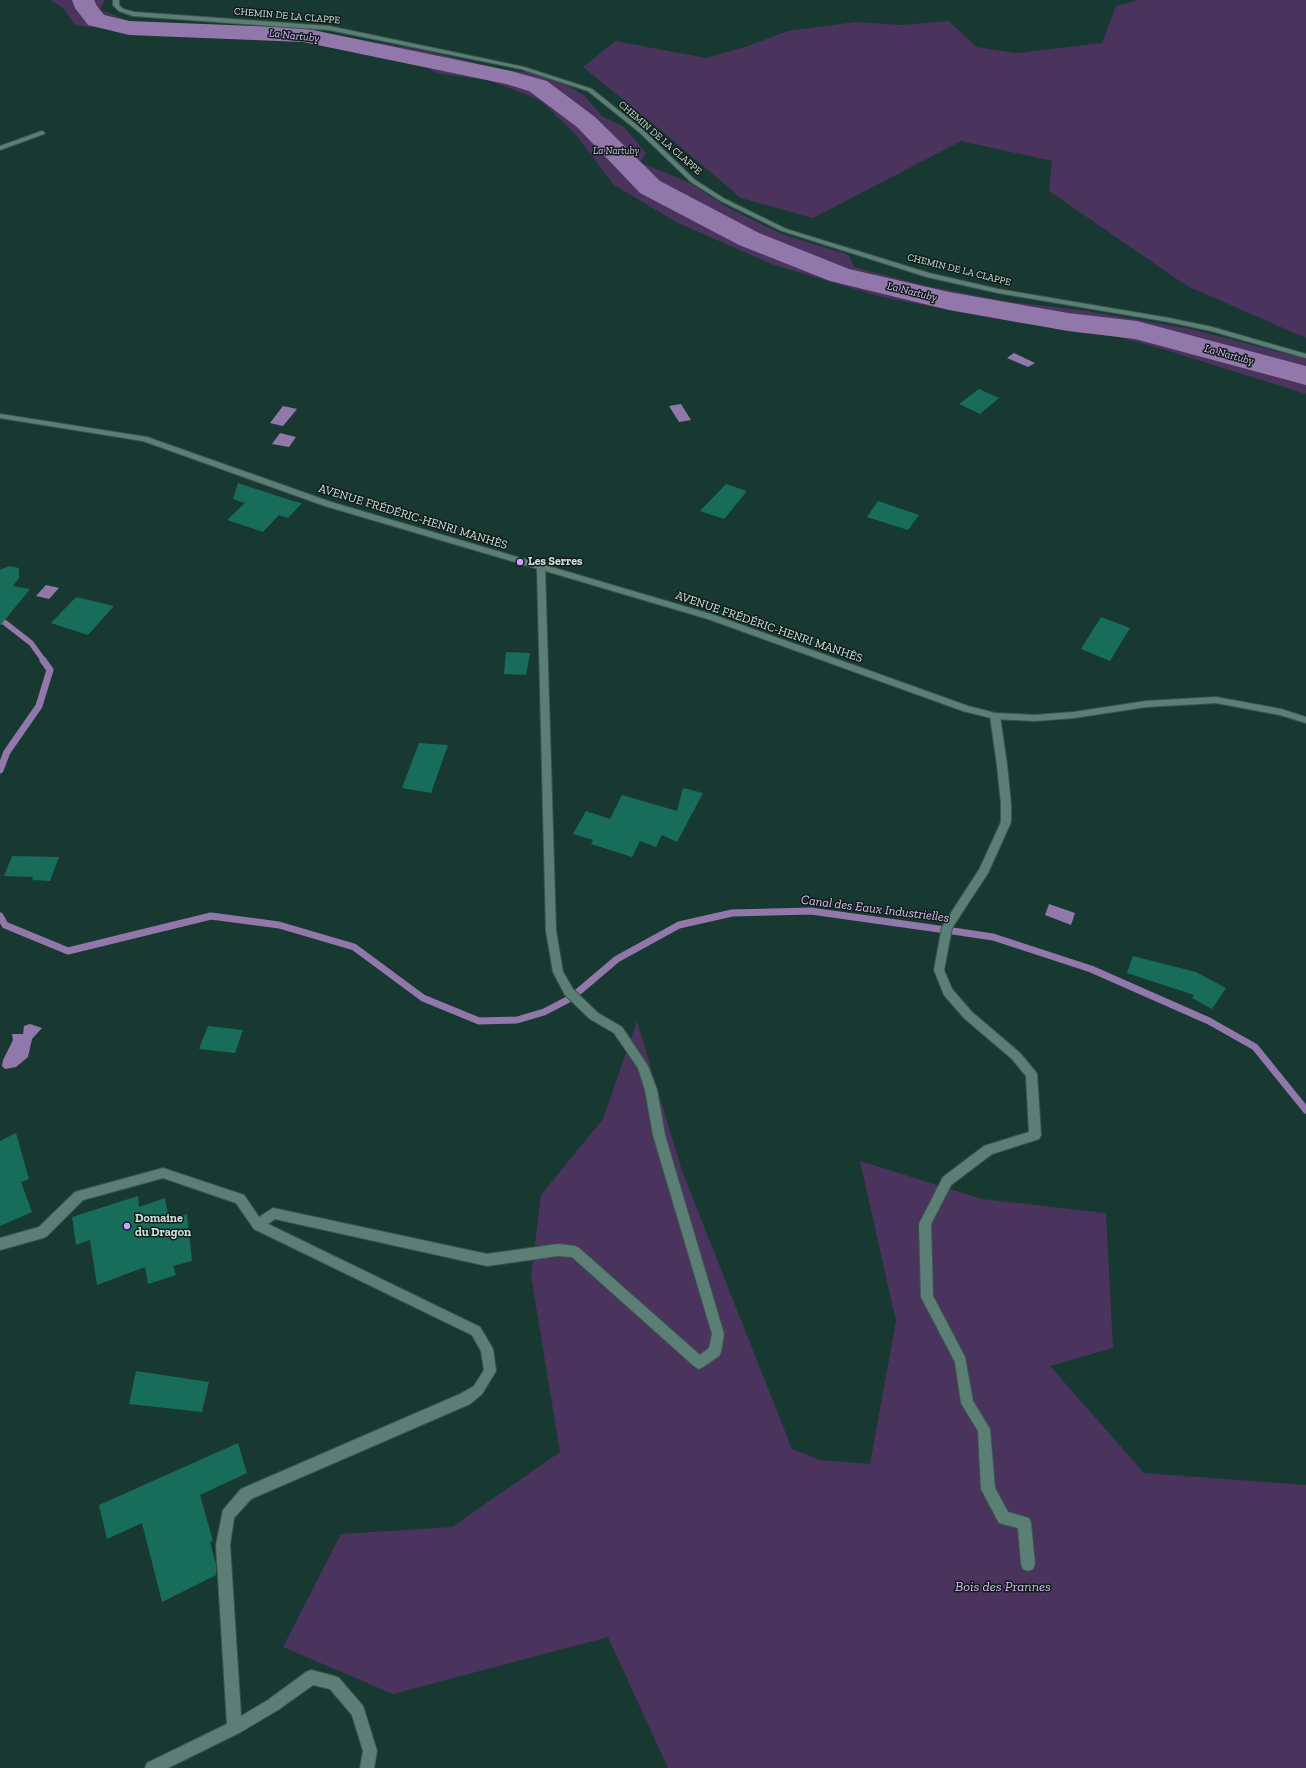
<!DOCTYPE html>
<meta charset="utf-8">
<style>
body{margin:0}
canvas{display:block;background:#173931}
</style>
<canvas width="1306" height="1768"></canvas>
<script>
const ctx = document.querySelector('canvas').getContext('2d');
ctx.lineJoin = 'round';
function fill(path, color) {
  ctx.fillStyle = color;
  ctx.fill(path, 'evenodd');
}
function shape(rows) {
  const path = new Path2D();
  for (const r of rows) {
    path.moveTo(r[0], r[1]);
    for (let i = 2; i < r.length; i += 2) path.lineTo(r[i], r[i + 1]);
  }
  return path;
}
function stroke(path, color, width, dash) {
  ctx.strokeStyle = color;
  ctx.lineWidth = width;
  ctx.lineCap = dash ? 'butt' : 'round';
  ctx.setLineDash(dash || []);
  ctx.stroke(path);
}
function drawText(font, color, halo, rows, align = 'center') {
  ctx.font = font + ' "Zilla Slab",serif';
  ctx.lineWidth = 3;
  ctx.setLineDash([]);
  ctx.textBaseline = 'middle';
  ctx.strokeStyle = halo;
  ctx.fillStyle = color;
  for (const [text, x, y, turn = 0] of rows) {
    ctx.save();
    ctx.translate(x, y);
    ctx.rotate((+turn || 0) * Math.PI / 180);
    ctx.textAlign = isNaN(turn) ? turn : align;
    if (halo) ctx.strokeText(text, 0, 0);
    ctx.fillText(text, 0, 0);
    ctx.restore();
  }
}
fill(shape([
 [50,0,105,0,100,10,133,22,306,30,426,51,506,70,533,73,559,81,584,95,602,116,624,127,646,153,640,162,692,184,725,206,782,234,849,255,854,267,926,286,1010,302,1081,310,1191,329,1306,359,1306,394,1166,350,1112,335,1019,323,882,297,774,265,676,222,614,185,576,135,541,101,513,89,487,80,436,73,428,68,297,40,146,34,75,25,63,8],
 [1139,0,1306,0,1306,338,1187,286,1049,191,1052,161,961,141,813,218,741,198,663,132,583,67,615,41,706,58,748,46,788,31,856,22,901,25,949,21,976,47,1017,53,1102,43,1116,6],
 [637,1021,682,1171,792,1449,820,1460,870,1464,896,1321,860,1161,982,1199,1106,1213,1113,1348,1050,1366,1144,1473,1306,1485,1306,1768,668,1768,608,1637,393,1694,283,1647,341,1534,452,1527,560,1452,531,1276,541,1195,603,1119]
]), '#4a335c');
fill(shape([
 [1014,353,1035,363,1028,367,1007,358],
 [681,404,691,420,679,422,669,406],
 [283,406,297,409,283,426,270,423],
 [280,433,296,437,289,447,272,444],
 [46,585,59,588,49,599,36,596],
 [1049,904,1075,913,1071,925,1045,915],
 [30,1024,42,1028,32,1039,28,1057,16,1067,5,1069,2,1066,3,1060,13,1040,12,1034,23,1034,24,1026]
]), '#9277ab');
stroke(shape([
 [0,621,4,622,31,643,44,661]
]), '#9277ab', 5.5);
stroke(shape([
 [0,770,7,752,39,706,50,670,43,660],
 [0,916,5,925,68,951,211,916,279,925,354,947,423,998,479,1021,517,1020,544,1012,571,998,617,959,679,925,732,913,811,911,946,930,993,937,1091,969,1209,1021,1255,1047,1306,1110]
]), '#9277ab', 7);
fill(shape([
 [72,0,94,0,97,6,104,15,129,21,303,28,511,71,547,81,595,117,660,181,759,233,849,269,949,292,1068,313,1137,321,1306,366,1306,385,1135,339,1068,331,949,310,830,281,739,245,640,193,577,127,529,91,506,84,303,42,129,35,88,25,75,8,72,0]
]), '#9277ab');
fill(shape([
 [979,389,999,398,980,414,959,404],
 [238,483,293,501,302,503,288,518,279,515,263,532,227,520,245,503,233,499],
 [726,484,747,491,724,519,700,511],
 [878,501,919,515,908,530,867,517],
 [9,566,19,568,19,578,13,586,30,589,0,626,0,570],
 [76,597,114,606,88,635,51,623],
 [1101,617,1130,628,1110,661,1081,649],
 [506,652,530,653,526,675,504,674],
 [419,743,448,745,431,793,402,788],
 [683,788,703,793,677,842,662,835,656,847,640,841,632,857,591,844,593,840,573,834,586,811,610,819,622,795,677,811],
 [12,856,59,857,50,881,32,880,33,877,4,876],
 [1133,956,1196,972,1226,988,1212,1009,1192,998,1194,995,1127,973],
 [208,1026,243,1030,235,1053,199,1049],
 [16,1133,29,1179,21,1182,32,1212,0,1226,0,1141],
 [138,1196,139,1207,165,1198,169,1220,187,1214,192,1261,173,1266,176,1275,148,1284,145,1267,97,1285,90,1240,76,1245,72,1217],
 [136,1371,209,1382,202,1412,129,1404],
 [238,1443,247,1473,200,1495,213,1541,210,1542,216,1564,216,1575,162,1602,142,1523,107,1539,99,1505]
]), '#186c5a');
const service = shape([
 [42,131,45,133,44,134,0,150,0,146,42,131],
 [541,565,545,568,556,931,563,972,573,989,598,1013,622,1027,648,1066,657,1090,665,1135,724,1334,721,1352,719,1356,703,1367,699,1369,695,1367,572,1257,558,1256,487,1266,275,1219,268,1224,480,1327,493,1349,496,1371,482,1394,470,1404,251,1499,234,1518,230,1545,241,1716,268,1700,306,1672,311,1670,334,1676,339,1678,363,1706,377,1751,374,1768,360,1768,363,1751,352,1715,330,1689,313,1685,278,1710,239,1733,168,1768,145,1768,147,1763,227,1724,216,1545,223,1510,241,1489,460,1394,474,1386,484,1370,481,1351,472,1335,254,1229,236,1203,163,1178,83,1200,47,1236,43,1238,0,1250,0,1238,39,1227,75,1192,163,1168,244,1195,259,1217,273,1208,487,1254,558,1244,575,1246,579,1248,700,1355,709,1348,712,1334,653,1135,645,1090,638,1068,614,1033,590,1019,565,995,553,972,546,931,537,568,541,565],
 [995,713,1000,716,1007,765,1011,804,1011,822,988,873,952,928,944,970,952,989,972,1012,1020,1053,1035,1071,1037,1074,1041,1135,1039,1139,992,1154,951,1185,931,1224,933,1296,965,1357,973,1401,990,1429,995,1488,1008,1512,1029,1518,1031,1523,1035,1564,1033,1569,1028,1571,1023,1569,1021,1564,1018,1528,999,1523,981,1489,978,1431,961,1403,955,1362,921,1297,919,1224,943,1177,984,1146,1029,1132,1026,1076,1012,1059,964,1018,944,995,934,970,942,927,980,868,1001,822,1001,804,997,765,990,716,995,713]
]);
const minor = shape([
 [113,0,119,0,119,5,123,9,134,12,329,26,524,67,592,89,643,130,695,180,725,199,786,229,929,273,998,289,1169,318,1212,327,1306,354,1306,358,1211,331,1169,322,998,293,927,277,782,231,721,201,691,182,639,132,588,91,521,69,329,30,133,16,119,11,113,5,113,0]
]);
const tertiary = shape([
 [0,414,147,437,331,502,714,615,968,706,995,713,1035,715,1074,712,1146,701,1216,697,1281,709,1306,717,1306,723,1280,715,1216,703,1146,707,1074,718,1035,721,995,719,963,711,708,619,325,506,143,441,0,418,0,414]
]);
stroke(service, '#3a5650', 2);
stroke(minor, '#3a5650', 2);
stroke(tertiary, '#3a5650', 2);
fill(service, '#5c7f75');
fill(minor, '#5c7f75');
fill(tertiary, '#5c7f75');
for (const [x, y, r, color] of [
 [520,562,4,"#d19dfe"],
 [127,1226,4,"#d19dfe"]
]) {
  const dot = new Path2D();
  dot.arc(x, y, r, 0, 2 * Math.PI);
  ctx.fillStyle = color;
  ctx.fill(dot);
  stroke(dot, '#0f1d19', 1.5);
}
drawText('10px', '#cfe1dc', '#0f1d19', [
 ["CHEMIN DE LA CLAPPE",287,16,5],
 ["CHEMIN DE LA CLAPPE",660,138,41],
 ["CHEMIN DE LA CLAPPE",959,270,14]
]);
drawText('italic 10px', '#d8b8f5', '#0f1d19', [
 ["La Nartuby",616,151]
]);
drawText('italic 11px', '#ddbdfa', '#0f1d19', [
 ["La Nartuby",294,36,6],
 ["La Nartuby",912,292,14],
 ["La Nartuby",1229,355,15]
]);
drawText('12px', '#cfe1dc', '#0f1d19', [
 ["AVENUE FRÉDÉRIC-HENRI MANHÈS",413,517,17],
 ["AVENUE FRÉDÉRIC-HENRI MANHÈS",769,627,19]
]);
drawText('bold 12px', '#cfe1dc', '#0f1d19', [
 ["Les Serres",528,562],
 ["Domaine",135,1219],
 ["du Dragon",135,1233]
], 'left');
drawText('italic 13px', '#ddbdfa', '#0f1d19', [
 ["Canal des Eaux Industrielles",875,909,7]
]);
drawText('italic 14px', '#d8b8f5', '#0f1d19', [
 ["Bois des Prannes",1003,1587]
]);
</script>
